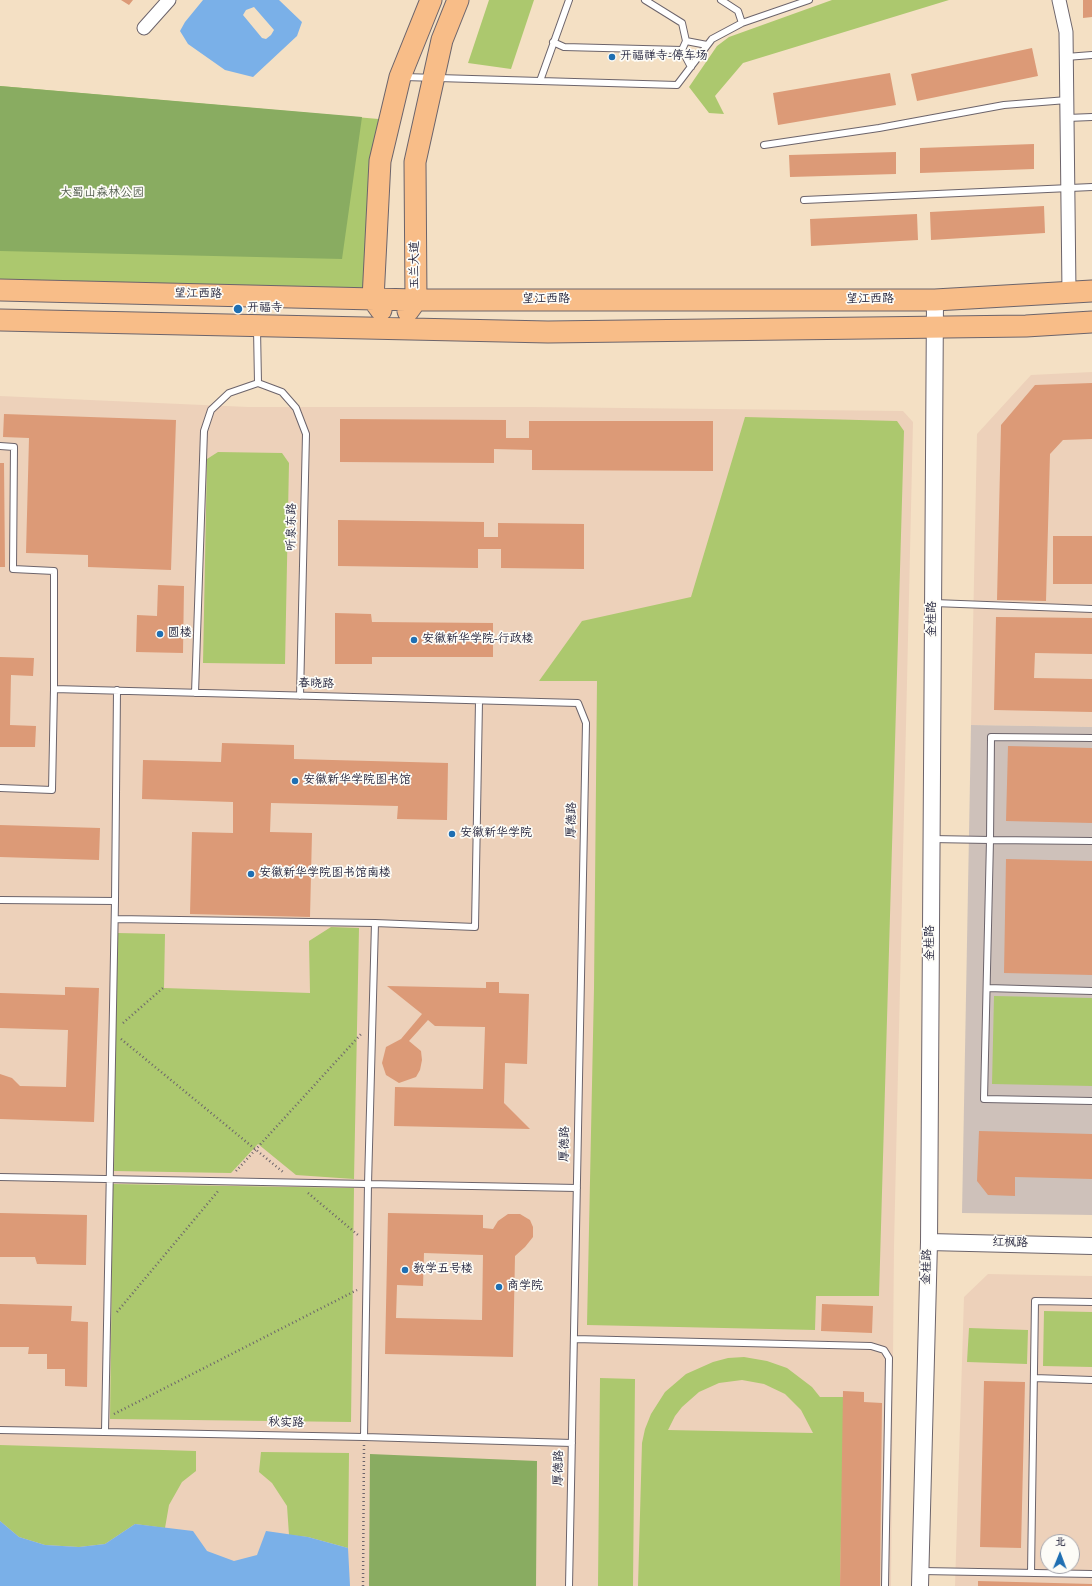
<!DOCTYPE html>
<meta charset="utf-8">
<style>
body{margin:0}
#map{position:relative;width:1092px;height:1586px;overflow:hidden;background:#f4e0c4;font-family:"Gochi Hand","LXGW WenKai TC",sans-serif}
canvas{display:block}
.north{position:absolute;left:1040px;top:1534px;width:40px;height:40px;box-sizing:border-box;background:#fdfcf7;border:1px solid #a5a5ac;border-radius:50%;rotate:1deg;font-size:11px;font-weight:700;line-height:16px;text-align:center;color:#22223b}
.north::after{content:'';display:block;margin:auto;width:14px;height:18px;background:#1f6fb2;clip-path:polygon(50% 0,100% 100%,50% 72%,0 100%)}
</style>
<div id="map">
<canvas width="1092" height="1586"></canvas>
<div class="north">北</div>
</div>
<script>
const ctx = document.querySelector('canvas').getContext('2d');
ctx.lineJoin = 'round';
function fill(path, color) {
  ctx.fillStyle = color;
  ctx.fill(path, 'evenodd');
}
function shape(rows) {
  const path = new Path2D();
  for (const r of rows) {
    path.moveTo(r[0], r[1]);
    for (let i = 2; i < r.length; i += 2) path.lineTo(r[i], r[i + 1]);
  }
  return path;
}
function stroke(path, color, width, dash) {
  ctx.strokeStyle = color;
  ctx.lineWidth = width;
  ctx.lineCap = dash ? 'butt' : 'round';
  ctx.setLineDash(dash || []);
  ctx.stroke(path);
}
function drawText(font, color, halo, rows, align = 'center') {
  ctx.font = font + ' "Gochi Hand","LXGW WenKai TC",sans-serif';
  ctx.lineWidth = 3.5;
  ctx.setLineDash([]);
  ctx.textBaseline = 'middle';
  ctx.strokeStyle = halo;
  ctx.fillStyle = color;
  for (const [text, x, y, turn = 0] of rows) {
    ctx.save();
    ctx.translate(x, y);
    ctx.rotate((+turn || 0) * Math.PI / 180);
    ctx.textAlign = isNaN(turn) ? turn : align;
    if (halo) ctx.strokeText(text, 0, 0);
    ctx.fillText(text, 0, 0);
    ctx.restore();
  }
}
fill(shape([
 [1092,372,1092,727,971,725,977,434,1031,375],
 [0,396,248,407,532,407,903,411,913,422,894,1245,891,1586,0,1586],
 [988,1274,1092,1276,1092,1586,955,1586,964,1297],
 [1048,1542,1072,1542,1072,1566,1048,1566]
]), '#edd1ba');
fill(shape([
 [971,725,1092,727,1092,1215,962,1213]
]), '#cec1ba');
fill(shape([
 [489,0,534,0,511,69,468,63],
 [832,0,949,0,743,63,715,96,724,114,709,113,689,87,717,46,729,37],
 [0,86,390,120,373,299,0,290],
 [745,417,897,421,904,431,879,1296,816,1296,815,1330,587,1325,594,988,597,681,539,681,582,621,691,597],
 [218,452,282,453,289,463,285,664,203,663,207,459],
 [331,927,359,928,354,1179,296,1175,258,1144,231,1173,114,1171,117,933,165,934,164,988,310,993,309,941],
 [994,996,1092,998,1092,1086,992,1084],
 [113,1184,354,1188,351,1422,110,1419],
 [1044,1311,1092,1312,1092,1367,1043,1366],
 [969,1328,1028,1330,1027,1364,967,1362],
 [744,1357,767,1361,787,1368,812,1387,820,1397,844,1397,840,1586,638,1586,642,1443,645,1429,651,1414,665,1392,686,1374,713,1362,728,1358],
 [742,1380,764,1384,785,1394,801,1410,813,1433,668,1430,675,1416,682,1407,699,1392,719,1383],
 [600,1378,635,1379,633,1586,598,1586],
 [0,1445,196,1451,196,1471,182,1482,169,1505,165,1528,135,1524,105,1544,79,1547,45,1545,19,1537,0,1521],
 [261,1452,349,1453,348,1548,308,1537,289,1535,287,1506,272,1483,259,1472]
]), '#acc86e');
fill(shape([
 [0,86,362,117,342,259,0,251],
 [370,1454,537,1461,536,1586,369,1586]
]), '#89ac61');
fill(shape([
 [203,0,279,0,302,22,297,36,253,77,225,70,188,44,180,31,185,22],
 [254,7,274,30,271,35,266,39,262,38,243,15,246,10],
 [0,1521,19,1537,45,1545,79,1547,105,1544,135,1524,193,1531,207,1551,234,1561,257,1555,266,1531,308,1537,348,1548,350,1586,0,1586]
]), '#7ab0e8');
fill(shape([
 [121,0,133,0,129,5],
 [1083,0,1092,0,1092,17,1083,18],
 [1032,48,1038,76,917,101,911,74],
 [890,73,896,105,778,125,773,93],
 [1034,144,1034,169,920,173,920,148],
 [896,152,896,174,790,177,789,155],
 [1044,206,1045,233,931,240,930,212],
 [917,214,918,240,811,246,810,219],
 [1092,383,1092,439,1063,440,1050,454,1046,601,997,600,1001,425,1035,385],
 [4,414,176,420,171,570,88,567,88,555,26,553,29,438,3,437],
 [340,419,506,420,506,438,529,438,529,421,713,421,713,471,532,470,532,450,494,449,494,463,340,462],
 [0,463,4,463,5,567,0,567],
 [338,520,484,522,484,537,498,537,498,523,584,524,584,569,501,568,501,549,478,549,478,568,338,566],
 [1053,536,1092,536,1092,584,1053,584],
 [158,585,184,586,183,653,136,652,137,615,157,616],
 [335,613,371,614,372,622,493,623,493,657,372,657,372,664,335,664],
 [996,617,1092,618,1092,654,1035,653,1034,678,1092,679,1092,712,994,710],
 [0,657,34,658,33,676,11,675,10,725,36,726,35,747,0,747],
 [222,743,294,745,294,759,448,763,447,820,397,819,398,806,271,803,270,832,312,833,310,917,190,914,192,832,233,833,233,802,142,799,143,760,221,762],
 [1008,746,1092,748,1092,823,1006,821],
 [0,825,100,828,99,860,0,857],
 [1006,859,1092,861,1092,975,1004,973],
 [486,982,499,982,499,993,529,994,527,1064,505,1063,504,1103,530,1129,394,1126,395,1087,483,1089,485,1027,435,1026,428,1020,409,1041,421,1051,422,1060,420,1070,416,1077,399,1083,386,1075,382,1063,386,1047,401,1039,422,1014,387,986,486,988],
 [65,987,99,988,94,1122,0,1119,0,1074,12,1078,20,1086,66,1087,68,1030,0,1028,0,993,65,995],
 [979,1131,1092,1134,1092,1179,1015,1177,1015,1196,988,1195,977,1181],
 [0,1213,87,1215,86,1265,37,1264,35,1257,0,1257],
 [388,1213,483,1215,483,1228,493,1229,498,1221,508,1214,520,1214,530,1220,533,1227,533,1237,525,1247,515,1256,513,1357,385,1354],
 [424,1253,483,1255,482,1320,396,1318,397,1285,423,1286],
 [0,1304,72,1306,71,1321,88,1322,87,1387,65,1386,65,1369,47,1369,47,1354,28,1354,29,1347,0,1347],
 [822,1304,873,1306,872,1333,821,1331],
 [984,1381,1025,1382,1021,1548,980,1547],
 [843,1391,864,1392,864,1402,882,1403,880,1586,840,1586],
 [978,1581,1092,1584,1092,1586,978,1586]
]), '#dc9a77');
const service = shape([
 [645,0,682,23,686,41],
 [721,0,738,11,742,23],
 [553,42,564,47,682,50,686,41,707,45],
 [682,50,691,67],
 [1066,57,1092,55],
 [404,77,540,81,569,0],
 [540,81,677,85,712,39,742,23,809,0],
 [1067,118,1092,117],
 [764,145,879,128,1004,105,1067,100],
 [804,200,1092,187],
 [257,329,258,383],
 [258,383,282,392,296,408,306,434,300,696],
 [0,446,14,447,13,569,54,571,54,689,52,790,0,788],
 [934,603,1092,609],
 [54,689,578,703,586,723,569,1586],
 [195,693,204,431,211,410,229,393,258,383],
 [1092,738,991,737,990,840,1092,841],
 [931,839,990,840,984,1099,1092,1101],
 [0,900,115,901,117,690],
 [115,919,375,923,475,927,479,701],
 [987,988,1092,991],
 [0,1177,577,1188],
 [574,1339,871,1346,884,1350,889,1358,885,1586],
 [1034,1378,1092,1380],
 [0,1430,364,1437,572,1443],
 [105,1431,115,901],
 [364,1437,368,1184,375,923],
 [922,1571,1092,1574],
 [1031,1573,1035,1301,1092,1302]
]);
const minor = shape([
 [1059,0,1066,32,1069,292],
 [144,28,169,0]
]);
const tertiary = shape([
 [929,1242,1092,1246],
 [920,1586,929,1242,935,300]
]);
const primary = shape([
 [0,290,416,300,935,300,1092,291],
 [381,310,373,299,380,161,400,77,431,0],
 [408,311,416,300,415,162,442,40,458,0],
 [0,320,548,332,1026,326,1092,322]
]);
stroke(service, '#6c646b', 8);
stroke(minor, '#6c646b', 15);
stroke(tertiary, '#6c646b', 18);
stroke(primary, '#6c646b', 23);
stroke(shape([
 [123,1023,163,988],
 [121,1039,283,1172],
 [236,1171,362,1033],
 [308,1193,358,1235],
 [117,1312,219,1190],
 [114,1414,357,1290],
 [363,1586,364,1445]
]), '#6c646b', 2.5, [1, 3]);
stroke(service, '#fff', 6);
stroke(minor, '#fff', 13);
stroke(tertiary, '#fff', 16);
stroke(primary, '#f8bd88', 21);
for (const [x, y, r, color] of [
 [612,57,4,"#1f6fb2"],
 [238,309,5,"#1f6fb2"],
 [160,634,4,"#1f6fb2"],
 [414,640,4,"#1f6fb2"],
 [295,781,4,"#1f6fb2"],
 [452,834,4,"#1f6fb2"],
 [251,874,4,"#1f6fb2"],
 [405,1270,4,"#1f6fb2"],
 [499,1287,4,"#1f6fb2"]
]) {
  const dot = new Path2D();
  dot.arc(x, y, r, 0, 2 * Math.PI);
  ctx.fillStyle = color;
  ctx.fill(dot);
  stroke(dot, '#fdfcf7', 1.5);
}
drawText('12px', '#22223b', '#fdfcf7', [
 ["开福禅寺-停车场",620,57],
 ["开福寺",247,309],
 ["圆楼",168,634],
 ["安徽新华学院-行政楼",422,640],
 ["安徽新华学院图书馆",303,781],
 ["安徽新华学院",460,834],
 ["安徽新华学院图书馆南楼",259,874],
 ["教学五号楼",413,1270],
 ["商学院",507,1287]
], 'left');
drawText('12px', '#525c4d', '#fdfcf7', [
 ["大蜀山森林公园",102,194]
]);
drawText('12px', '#22223b', '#fdfcf7', [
 ["玉兰大道",416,265,-90],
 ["望江西路",198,295,1],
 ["望江西路",546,300],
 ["望江西路",870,300],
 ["听泉东路",293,527,-89],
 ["金桂路",933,619,-90],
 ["春晓路",316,685,2],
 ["厚德路",573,820,-89],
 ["金桂路",931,943,-90],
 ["厚德路",566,1144,-89],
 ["红枫路",1010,1244,1],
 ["金桂路",928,1267,-88],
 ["秋实路",286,1424,1],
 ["厚德路",560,1468,-89]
]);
</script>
